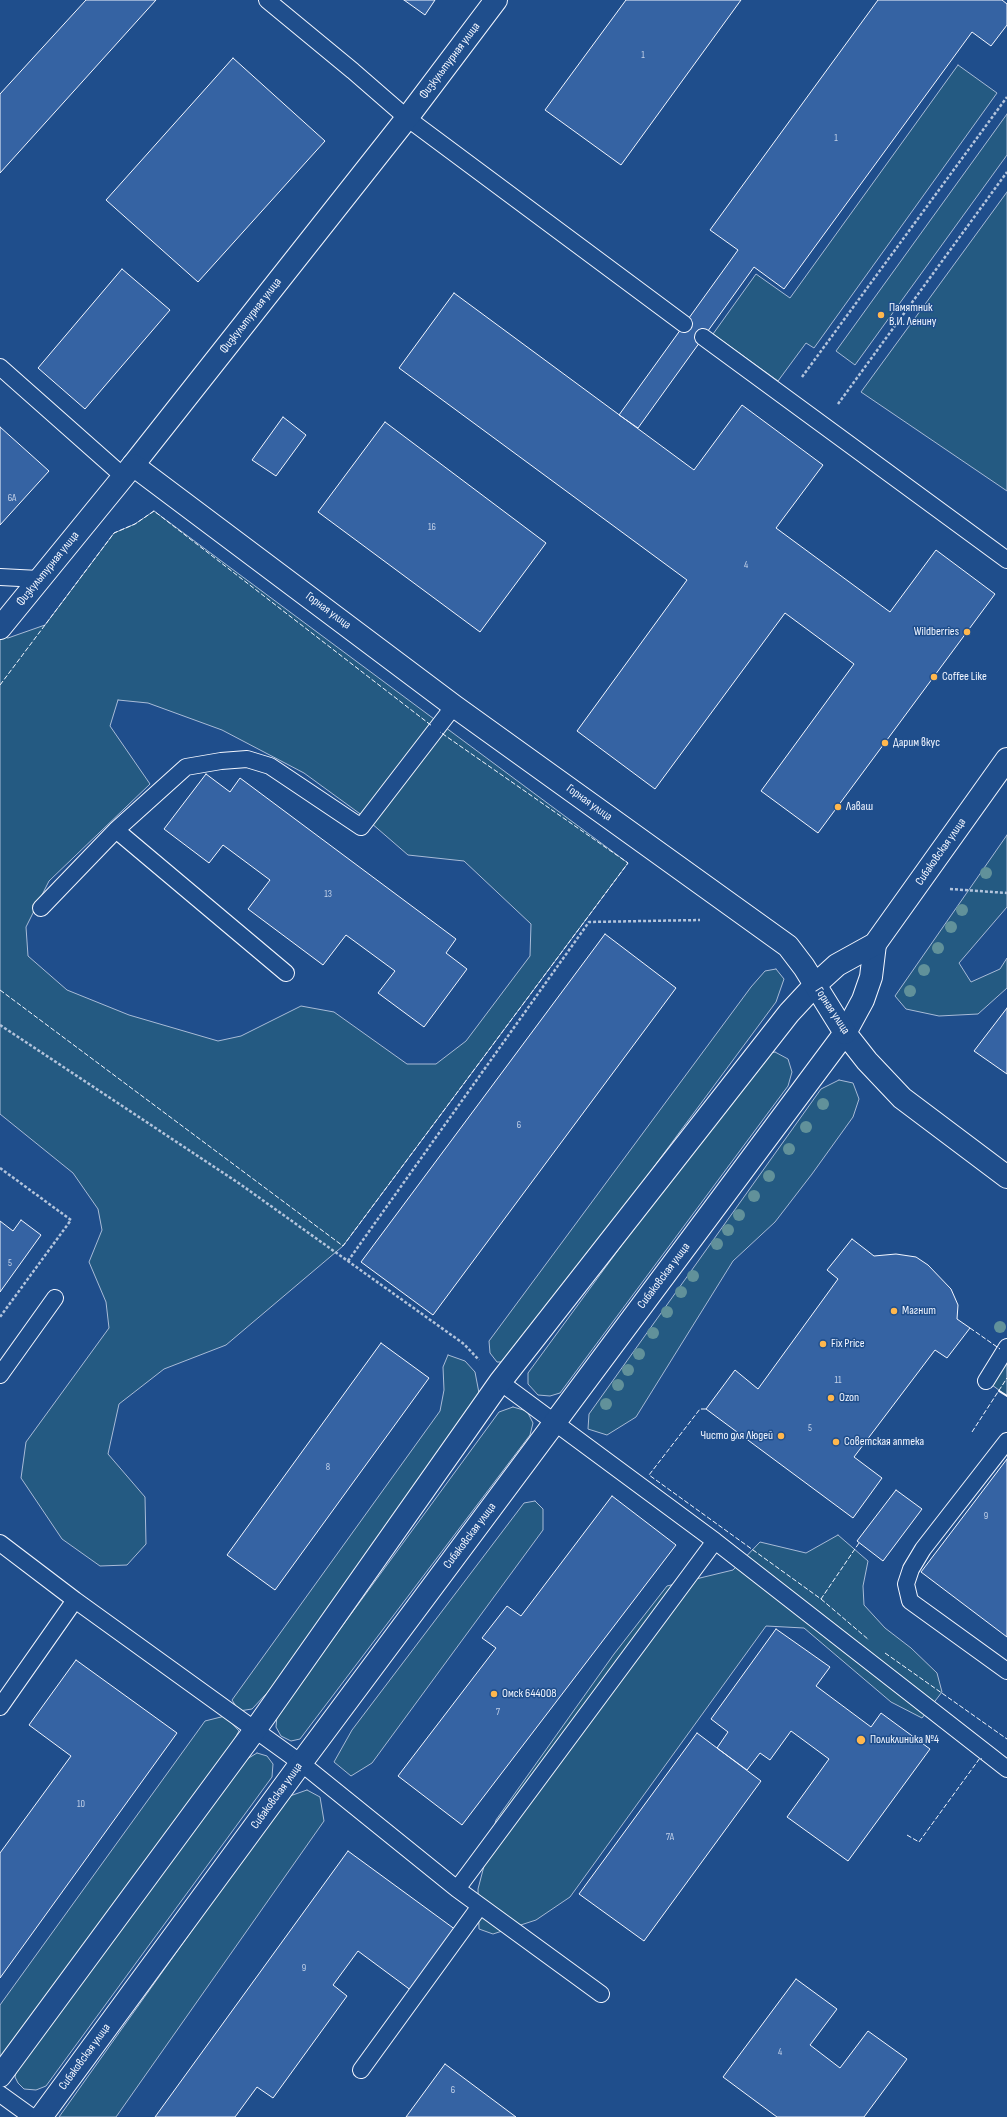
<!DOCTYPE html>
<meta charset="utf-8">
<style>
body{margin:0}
canvas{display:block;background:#1f4e8c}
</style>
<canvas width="1007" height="2117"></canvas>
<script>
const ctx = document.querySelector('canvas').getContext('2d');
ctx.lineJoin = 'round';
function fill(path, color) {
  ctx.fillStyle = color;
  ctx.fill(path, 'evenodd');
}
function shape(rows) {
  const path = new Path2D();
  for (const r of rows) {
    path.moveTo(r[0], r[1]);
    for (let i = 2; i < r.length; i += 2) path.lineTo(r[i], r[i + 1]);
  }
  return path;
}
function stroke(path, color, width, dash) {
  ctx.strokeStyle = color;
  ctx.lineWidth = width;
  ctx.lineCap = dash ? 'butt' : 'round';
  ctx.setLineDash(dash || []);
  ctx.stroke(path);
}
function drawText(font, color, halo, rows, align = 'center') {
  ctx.font = font + ' "Sofia Sans Condensed",sans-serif';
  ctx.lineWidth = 3;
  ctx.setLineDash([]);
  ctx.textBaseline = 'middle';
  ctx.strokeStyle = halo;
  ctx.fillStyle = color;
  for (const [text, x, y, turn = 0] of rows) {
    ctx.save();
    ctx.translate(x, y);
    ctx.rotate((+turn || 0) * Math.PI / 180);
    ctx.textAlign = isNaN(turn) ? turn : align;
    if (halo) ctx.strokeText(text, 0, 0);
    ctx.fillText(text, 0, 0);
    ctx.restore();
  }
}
const green = shape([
 [958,65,997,93,814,348,806,343,778,381,713,334,756,274,790,298,958,65],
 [1007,114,1007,155,855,365,836,351,1007,114],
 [1007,192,1007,491,861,392,1007,192],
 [154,511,628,863,343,1246,226,1345,164,1369,119,1404,108,1454,145,1497,146,1544,127,1565,100,1566,62,1539,21,1478,26,1442,109,1328,106,1302,89,1262,102,1230,98,1209,73,1173,0,1114,0,636,8,638,45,625,114,533,135,524,154,511],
 [118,700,148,703,222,730,304,773,363,816,408,855,464,861,531,924,530,956,466,1041,436,1064,407,1064,334,1012,301,1006,241,1036,218,1041,129,1015,67,990,28,956,26,927,49,881,150,784,110,726,118,700],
 [1007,835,1007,907,959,963,971,982,1000,969,1007,958,1007,988,978,1014,939,1016,906,1009,895,996,1007,835],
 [776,969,784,979,776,1002,516,1353,507,1362,497,1362,490,1353,489,1341,751,987,765,971,776,969],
 [775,1052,788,1059,792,1072,788,1086,560,1393,550,1396,538,1395,528,1384,528,1373,761,1055,775,1052],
 [839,1080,853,1083,859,1099,853,1117,812,1174,775,1222,733,1261,636,1417,607,1435,588,1429,589,1414,821,1089,839,1080],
 [448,1355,465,1361,475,1372,479,1393,281,1678,252,1709,239,1711,232,1700,440,1411,444,1390,443,1367,448,1355],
 [1007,1359,1007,1396,992,1385,1007,1359],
 [513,1407,527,1411,533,1423,530,1435,300,1739,291,1741,281,1736,276,1727,277,1715,499,1412,513,1407],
 [535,1501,543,1509,543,1530,372,1763,351,1776,334,1762,352,1730,524,1503,535,1501],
 [838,1535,868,1561,863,1586,864,1605,885,1628,911,1648,937,1673,942,1692,922,1718,891,1702,804,1628,766,1626,570,1897,536,1920,493,1934,479,1929,478,1889,496,1820,614,1654,667,1586,733,1570,760,1542,806,1553,838,1535],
 [225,1716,239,1731,224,1758,0,2058,0,2005,205,1721,225,1716],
 [257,1753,267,1756,273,1764,272,1777,46,2086,36,2090,24,2089,18,2083,15,2077,17,2068,247,1759,257,1753],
 [307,1790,320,1797,324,1821,116,2117,59,2117,287,1797,307,1790]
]);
fill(green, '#245a82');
stroke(green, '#a8bbd7', 1);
const building = shape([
 [86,0,156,0,0,173,0,94,86,0],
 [404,0,435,0,425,15,404,0],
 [626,0,741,0,621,165,545,110,626,0],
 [878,0,1002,0,1007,4,1007,25,991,46,972,32,784,289,754,267,638,428,619,415,738,250,710,230,878,0],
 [233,58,325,141,198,282,106,200,233,58],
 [122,269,170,310,85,409,38,368,122,269],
 [454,293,694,470,742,405,823,465,776,528,890,612,936,550,995,594,818,833,761,791,854,664,785,613,655,789,577,731,687,580,399,368,454,293],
 [283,417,306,435,276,476,252,460,283,417],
 [385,422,546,543,480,632,318,512,385,422],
 [0,427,49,471,0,525,0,427],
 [206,774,230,792,240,778,456,939,446,953,467,969,424,1027,378,993,395,971,346,935,323,965,248,909,270,880,223,845,209,863,164,829,206,774],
 [605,934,676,988,433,1315,361,1262,605,934],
 [1007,1008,1007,1074,974,1051,1007,1008],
 [21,1220,41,1235,0,1292,0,1221,13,1231,21,1220],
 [852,1239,874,1256,896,1254,916,1257,928,1265,951,1289,958,1305,957,1319,970,1328,947,1358,935,1350,854,1457,882,1478,853,1518,706,1409,735,1370,758,1389,838,1279,827,1270,852,1239],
 [381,1343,429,1378,275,1590,227,1555,381,1343],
 [1007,1459,1007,1637,921,1572,1007,1459],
 [896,1490,922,1509,883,1561,857,1541,896,1490],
 [612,1496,676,1545,462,1825,398,1776,496,1648,482,1638,507,1606,521,1616,612,1496],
 [776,1629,830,1667,816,1686,871,1727,881,1713,930,1749,848,1861,787,1817,829,1759,791,1731,770,1760,760,1753,747,1770,717,1748,728,1732,711,1719,776,1629],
 [76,1660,177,1733,0,1978,0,1853,71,1756,29,1725,76,1660],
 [697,1733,761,1781,644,1941,579,1894,697,1733],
 [348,1851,456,1930,412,1991,358,1951,333,1985,347,1996,273,2098,257,2087,235,2117,155,2117,348,1851],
 [796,1979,837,2009,810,2045,840,2068,868,2031,907,2059,864,2117,777,2117,723,2077,796,1979],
 [445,2064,516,2117,406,2117,445,2064]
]);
fill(building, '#3563a3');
stroke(building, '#f2f6ff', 1);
const lane = shape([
 [267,0,353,71,407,118,684,324],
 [703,337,1007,560],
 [0,367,123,476],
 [0,577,39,579],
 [116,830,286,973],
 [41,908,116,830,186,767,221,761,247,759,270,766,361,827,454,706],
 [0,1375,55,1298],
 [986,1381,1007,1347],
 [500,1382,715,1541,1007,1769],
 [1007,1441,923,1549,911,1569,906,1584,910,1601,1007,1671],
 [0,1543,75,1600,301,1763,457,1889,601,1994],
 [0,1707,75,1600],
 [457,1889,715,1541],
 [361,2070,480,1906],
 [0,2094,32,2117]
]);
const street = shape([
 [133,465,407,118,496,0],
 [845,1033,867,1061,902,1098,1007,1177],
 [0,2076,255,1730,500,1382,789,1013,815,985],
 [41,2117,301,1763,845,1033,863,1000,871,977,875,944]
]);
const secondary = shape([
 [0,628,133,465,454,706,788,946,804,967,845,1033],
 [815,985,837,965,875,944,1007,759]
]);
stroke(lane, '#f2f6ff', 18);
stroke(street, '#f2f6ff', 24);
stroke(secondary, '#f2f6ff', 24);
stroke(shape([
 [802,377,1007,97],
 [838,404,1007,172],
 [950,889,1007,893],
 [0,1025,240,1184,464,1344,479,1360],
 [0,1168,71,1220,0,1317],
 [348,1261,589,922,700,920]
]), '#b3c4dc', 2.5, [3, 2]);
stroke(lane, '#1f4e8c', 16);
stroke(street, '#1f4e8c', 22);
stroke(secondary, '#1f4e8c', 22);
stroke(shape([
 [0,685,114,533,135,524,154,511,432,726],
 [0,990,343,1246,628,863,440,732],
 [970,1328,1000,1349],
 [706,1409,700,1409,649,1475,821,1599,859,1543],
 [972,1432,1007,1378],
 [821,1599,869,1640],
 [885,1653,1007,1739],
 [907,1835,919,1842,980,1758,982,1759]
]), '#f2f6ff', 1, [5, 2]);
stroke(shape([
 [999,1391,1007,1396]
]), '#f2f6ff', 2);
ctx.fillStyle = '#61919a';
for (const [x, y] of [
 [986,873],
 [962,910],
 [951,927],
 [938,948],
 [924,970],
 [910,991],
 [823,1104],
 [806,1127],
 [789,1149],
 [769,1176],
 [754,1196],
 [739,1215],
 [728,1230],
 [717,1244],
 [693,1276],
 [681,1292],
 [667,1312],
 [1000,1327],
 [653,1333],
 [639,1354],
 [628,1370],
 [618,1385],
 [606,1404]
]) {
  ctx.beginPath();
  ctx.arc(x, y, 6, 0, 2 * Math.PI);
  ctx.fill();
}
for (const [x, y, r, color] of [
 [881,315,4,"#ffb74d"],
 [967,632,4,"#ffb74d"],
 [934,677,4,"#ffb74d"],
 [885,743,4,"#ffb74d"],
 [838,807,4,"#ffb74d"],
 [894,1311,4,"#ffb74d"],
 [823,1344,4,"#ffb74d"],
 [831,1398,4,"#ffb74d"],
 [781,1436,4,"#ffb74d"],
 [836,1442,4,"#ffb74d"],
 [494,1694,4,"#ffb74d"],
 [861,1740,5,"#ffb74d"]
]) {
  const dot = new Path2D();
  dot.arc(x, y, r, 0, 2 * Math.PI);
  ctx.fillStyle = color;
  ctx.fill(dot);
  stroke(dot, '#1f4e8c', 1.5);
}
drawText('10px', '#c3d1e8', null, [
 ["1",643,55],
 ["1",836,138],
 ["6А",12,498],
 ["16",432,527],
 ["4",746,565],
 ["13",328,894],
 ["6",519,1125],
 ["5",10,1263],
 ["11",838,1380],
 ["5",810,1428],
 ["8",328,1467],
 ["9",986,1516],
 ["7",498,1712],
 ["10",81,1804],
 ["7А",670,1837],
 ["9",304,1968],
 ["4",780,2052],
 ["6",453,2090]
]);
drawText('12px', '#f2f6ff', '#1f4e8c', [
 ["Физкультурная улица",450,61,-53],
 ["Физкультурная улица",251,316,-52],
 ["Физкультурная улица",48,569,-51],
 ["Горная улица",328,611,37],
 ["Горная улица",589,803,36],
 ["Сибаковская улица",941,852,-55],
 ["Горная улица",832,1011,57],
 ["Сибаковская улица",664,1276,-53],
 ["Сибаковская улица",470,1536,-53],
 ["Сибаковская улица",277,1796,-54],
 ["Сибаковская улица",85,2057,-54]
]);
drawText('12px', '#f2f6ff', '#1f4e8c', [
 ["Памятник",889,308],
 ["В.И. Ленину",889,322],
 ["Wildberries",959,632,"right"],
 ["Coffee Like",942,677],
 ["Дарим вкус",893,743],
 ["Лаваш",846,807],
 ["Магнит",902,1311],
 ["Fix Price",831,1344],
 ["Ozon",839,1398],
 ["Чисто для Людей",773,1436,"right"],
 ["Советская аптека",844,1442],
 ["Омск 644008",502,1694],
 ["Поликлиника №4",870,1740]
], 'left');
</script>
